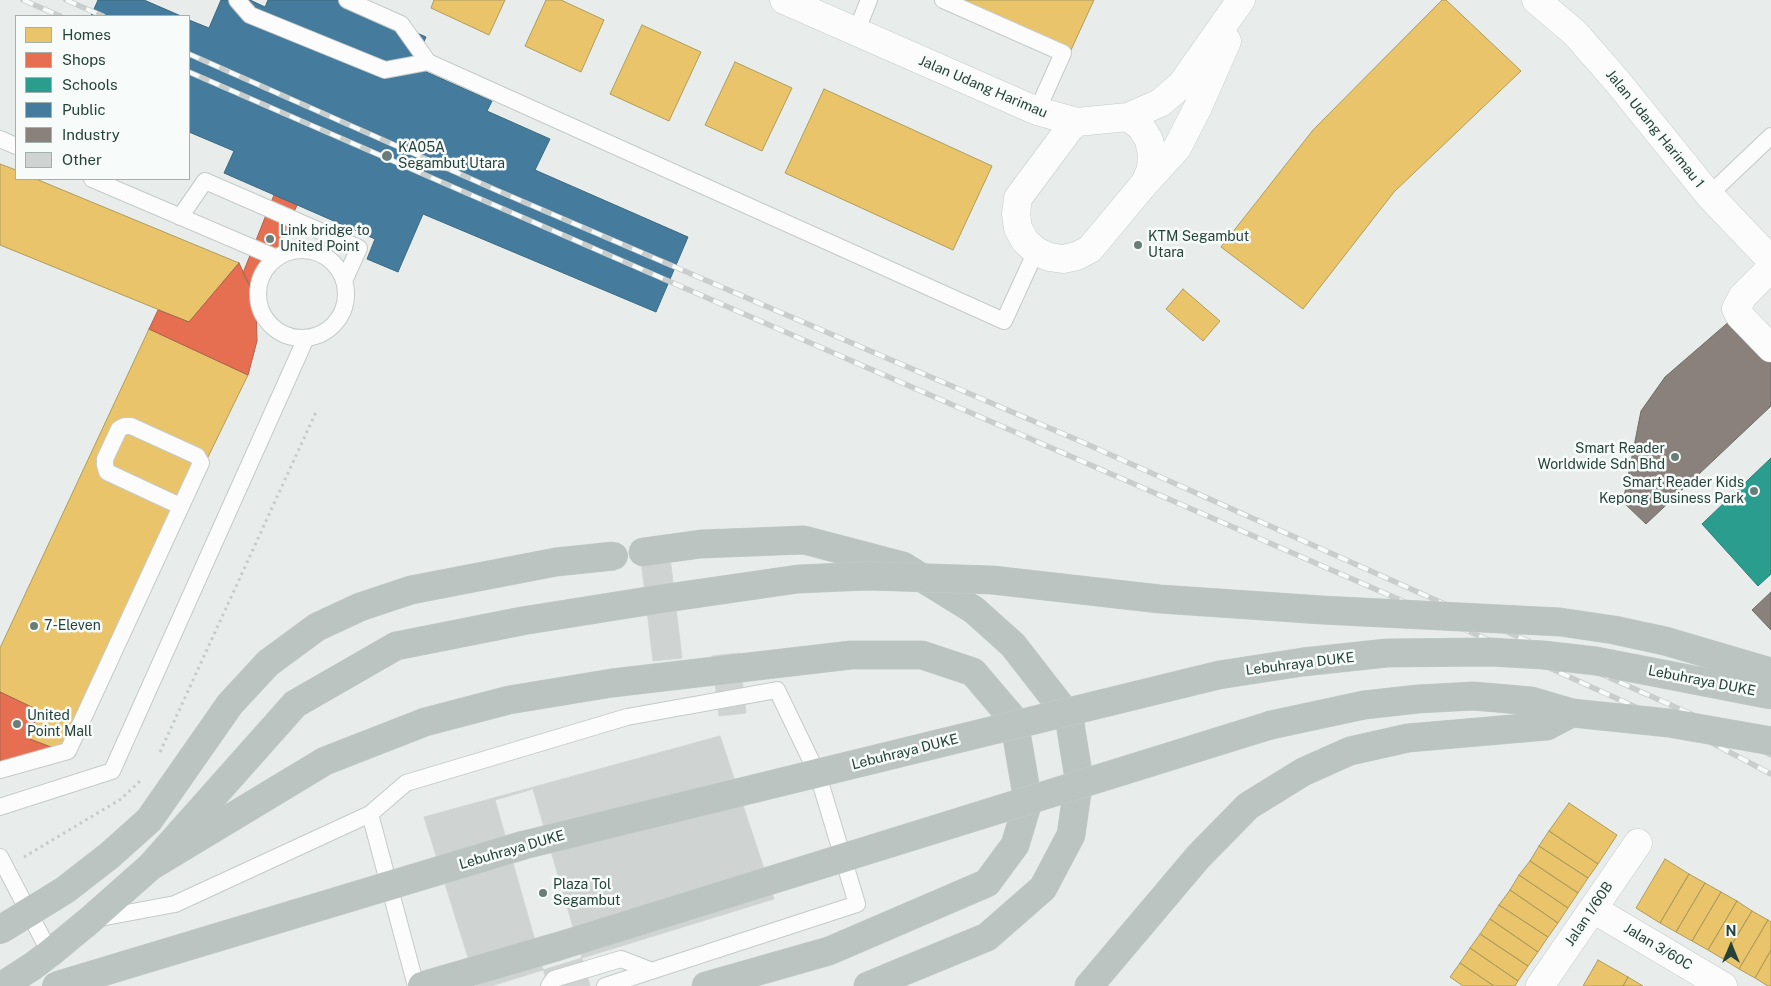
<!DOCTYPE html>
<style>
body{margin:0}
#map{position:relative;width:1771px;height:986px;overflow:hidden;background:#e8edeb;font-family:"Public Sans",sans-serif}
canvas{display:block}
.legend{position:absolute;left:15px;top:15px;width:175px;height:165px;box-sizing:border-box;background:#f7fbf9;border:1px solid #a3b1ad;margin:0;padding:6px 9px;list-style:none;font-size:15px;color:#24423a}
.legend li{display:flex;align-items:center;gap:10px;height:25px}
.legend b{width:25px;border:1px solid #a3b1ad}
.north{position:absolute;left:1706px;top:921px;width:50px;height:50px;-webkit-text-stroke:4px #f7fbf9;paint-order:stroke;rotate:0deg;font-size:14px;font-weight:700;line-height:20px;text-align:center;color:#24423a}
.north::after{content:'';display:block;margin:auto;width:18px;height:22px;background:#24423a;clip-path:polygon(50% 0,100% 100%,50% 72%,0 100%)}
</style>
<div id="map">
<canvas width="1771" height="986"></canvas>
<ul class="legend">
<li><b style="height:14px;background:#e9c46a"></b>Homes</li>
<li><b style="height:14px;background:#e76f51"></b>Shops</li>
<li><b style="height:14px;background:#2a9d8f"></b>Schools</li>
<li><b style="height:14px;background:#457b9d"></b>Public</li>
<li><b style="height:14px;background:#8a817c"></b>Industry</li>
<li><b style="height:14px;background:#cfd4d2"></b>Other</li>
</ul>
<div class="north">N</div>
</div>
<script>
const ctx = document.querySelector('canvas').getContext('2d');
ctx.lineJoin = 'round';
function fill(path, color) {
  ctx.fillStyle = color;
  ctx.fill(path, 'evenodd');
}
function shape(rows) {
  const path = new Path2D();
  for (const r of rows) {
    if (r.length === 3) {
      path.moveTo(r[0] + r[2], r[1]);
      path.arc(r[0], r[1], r[2], 0, 2 * Math.PI);
      continue;
    }
    path.moveTo(r[0], r[1]);
    for (let i = 2; i < r.length; i += 2) path.lineTo(r[i], r[i + 1]);
  }
  return path;
}
function stroke(path, color, width, dash) {
  ctx.strokeStyle = color;
  ctx.lineWidth = width;
  ctx.lineCap = dash ? 'butt' : 'round';
  ctx.setLineDash(dash || []);
  ctx.stroke(path);
}
function drawText(font, color, halo, rows, align = 'center') {
  ctx.font = font + ' "Public Sans",sans-serif';
  ctx.lineWidth = 5;
  ctx.setLineDash([]);
  ctx.textBaseline = 'middle';
  ctx.strokeStyle = halo;
  ctx.fillStyle = color;
  for (const [text, x, y, turn = 0] of rows) {
    ctx.save();
    ctx.translate(x, y);
    ctx.rotate((+turn || 0) * Math.PI / 180);
    ctx.textAlign = isNaN(turn) ? turn : align;
    if (halo) ctx.strokeText(text, 0, 0);
    ctx.fillText(text, 0, 0);
    ctx.restore();
  }
}
const homes = shape([
 [434,0,505,0,489,35,431,8,434,0],
 [546,0,561,0,604,20,581,72,525,46,546,0],
 [963,0,1094,0,1071,50,963,0],
 [1442,0,1446,0,1521,71,1394,192,1303,309,1221,247,1313,130,1442,0],
 [642,25,701,52,669,121,610,94,642,25],
 [735,62,792,88,762,151,705,125,735,62],
 [824,89,992,166,953,250,785,173,824,89],
 [0,164,16,170,16,179,36,179,239,263,189,322,0,245,0,164],
 [1183,289,1220,321,1203,341,1166,309,1183,289],
 [149,329,248,375,64,752,27,738,40,711,0,692,0,648,149,329],
 [1569,803,1617,835,1598,864,1549,831,1569,803],
 [1549,831,1598,864,1588,878,1539,846,1549,831],
 [1539,846,1588,878,1578,893,1530,861,1539,846],
 [1665,859,1689,874,1660,923,1636,908,1665,859],
 [1530,861,1578,893,1568,908,1519,875,1530,861],
 [1689,874,1705,883,1676,932,1660,923,1689,874],
 [1519,875,1568,908,1558,923,1510,890,1519,875],
 [1705,883,1721,892,1692,941,1676,932,1705,883],
 [1510,890,1558,923,1548,937,1499,905,1510,890],
 [1721,892,1737,901,1708,950,1692,941,1721,892],
 [1737,901,1752,911,1723,959,1708,950,1737,901],
 [1499,905,1548,937,1538,952,1490,919,1499,905],
 [1752,911,1768,920,1739,969,1723,959,1752,911],
 [1490,919,1538,952,1528,966,1480,934,1490,919],
 [1768,920,1771,922,1771,950,1755,978,1739,969,1768,920],
 [1480,934,1528,966,1518,981,1470,948,1480,934],
 [1470,948,1518,981,1515,986,1494,986,1460,963,1470,948],
 [1771,950,1771,986,1768,986,1755,978,1771,950],
 [1598,960,1628,977,1623,986,1583,986,1598,960],
 [1460,963,1494,986,1463,986,1450,977,1460,963],
 [1628,977,1643,986,1623,986,1628,977]
]);
fill(homes, '#e9c46a');
stroke(homes, '#ae9d5c', 1);
const shops = shape([
 [274,195,297,205,256,299,243,273,274,195],
 [239,263,256,299,257,341,248,375,149,329,158,310,189,322,239,263],
 [0,692,40,711,27,738,64,752,0,761,0,692]
]);
fill(shops, '#e76f51');
stroke(shops, '#ac624a', 1);
const schools = shape([
 [1771,458,1771,574,1758,586,1702,524,1771,458]
]);
fill(schools, '#2a9d8f');
stroke(schools, '#288276', 1);
const public = shape([
 [98,0,144,0,181,16,91,16,98,0],
 [221,0,250,0,265,7,268,0,342,0,426,37,413,66,492,101,487,111,550,139,535,170,688,237,656,312,423,214,398,272,367,259,375,239,224,173,234,151,189,132,189,20,209,28,221,0]
]);
fill(public, '#457b9d');
stroke(public, '#3b6a7f', 1);
const industry = shape([
 [1731,320,1771,362,1771,406,1646,524,1623,502,1641,411,1665,377,1731,320],
 [1771,592,1771,630,1752,610,1771,592]
]);
fill(industry, '#8a817c');
stroke(industry, '#6b6e68', 1);
const building = shape([
 [670,557,682,658,653,661,641,560,670,557],
 [739,653,746,713,719,716,712,656,739,653],
 [720,736,774,899,491,986,477,986,424,817,720,736],
 [533,789,590,986,548,986,495,800,533,789]
]);
fill(building, '#cfd4d2');
stroke(building, '#d1d6d4', 1);
const service = shape([
 [237,0,250,15,385,70,428,62],
 [347,0,401,24,428,62,1004,321,1036,251],
 [943,0,1063,53,1037,111],
 [856,32,869,0],
 [0,139,16,146],
 [92,179,277,258],
 [1709,195,1771,136],
 [180,217,205,181,359,248,344,281],
 [302,294,44],
 [0,770,68,751,201,463,197,456,131,426,125,426,119,429,105,459,105,465,107,472,180,506],
 [0,807,112,771,306,338],
 [370,814,416,986],
 [0,857,50,953],
 [95,919,175,904,370,814,406,783,627,717,777,690,818,775,857,904,605,986],
 [549,986,554,979,621,959,652,971]
]);
const minor = shape([
 [784,0,1037,111,1077,122,1128,117,1160,103,1181,85,1241,0],
 [1536,0,1575,33,1616,80,1709,195,1771,260],
 [1077,122,1070,128,1018,198,1016,214,1018,228,1025,241,1036,251,1049,257,1063,259,1077,256,1090,249,1145,183,1151,169,1152,155,1149,140,1141,127,1128,117],
 [1146,182,1177,148,1198,107,1227,41],
 [1771,268,1743,296,1736,309,1740,316,1771,348],
 [1593,909,1723,986],
 [1540,986,1638,843]
]);
const motorway = shape([
 [643,552,701,544,804,540,903,566,974,610,1013,645,1069,717,1079,779,1071,835,1043,888,987,937,868,986],
 [1271,725,1364,705,1418,699,1473,696,1531,701,1572,713],
 [151,866,325,761,425,722,509,700,612,683,851,655,922,655,973,672,1014,720,1028,802,1015,845,987,883,829,951,706,986],
 [2,986,33,966,50,953,90,920,151,866,295,704,396,646,522,621,660,599],
 [422,986,556,947],
 [1089,986,1198,857,1248,806,1303,772,1350,751,1408,738,1547,726,1572,713]
]);
stroke(service, '#c5cac8', 18);
stroke(minor, '#c5cac8', 29);
stroke(motorway, '#c3ccc9', 29);
stroke(shape([
 [160,752,316,412],
 [24,857,121,799,140,781]
]), '#c3ccca', 3, [2.5, 4]);
stroke(service, '#fcfcfc', 16);
stroke(minor, '#fcfcfc', 28);
stroke(motorway, '#bcc4c2', 28);
const rail = shape([
 [23,0,60,16],
 [66,0,103,16],
 [189,54,496,190,1082,442,1702,719,1771,755],
 [189,72,1398,599,1697,735,1771,774]
]);
stroke(rail, '#c9cdcc', 5.5);
stroke(rail, '#f7fbf9', 4, [11]);
const motorwayBridge = shape([
 [660,599,798,579,868,576,992,580,1160,599,1322,610,1560,622,1614,630,1665,641,1771,672],
 [1572,713,1669,723,1771,741],
 [0,930,65,890,110,855,149,820,230,704,268,663,317,627,360,607,411,590,556,562,614,556],
 [556,947,1271,725],
 [56,986,524,845,1219,675,1303,662,1387,653,1490,652,1543,655,1596,661,1771,695]
]);
stroke(motorwayBridge, '#c3ccc9', 29, []);
stroke(motorwayBridge, '#bcc4c2', 28);
for (const [x, y, r, color] of [
 [387,156,6,"#697e78"],
 [270,239,5,"#697e78"],
 [1138,245,5,"#697e78"],
 [1675,457,5,"#697e78"],
 [1754,491,5,"#697e78"],
 [34,626,5,"#697e78"],
 [17,724,5,"#697e78"],
 [543,893,5,"#697e78"]
]) {
  const dot = new Path2D();
  dot.arc(x, y, r, 0, 2 * Math.PI);
  ctx.fillStyle = color;
  ctx.fill(dot);
  stroke(dot, '#f7fbf9', 2);
}
drawText('14px', '#24423a', '#f7fbf9', [
 ["Jalan Udang Harimau",983,87,23],
 ["Jalan Udang Harimau 1",1655,129,51],
 ["Lebuhraya DUKE",1300,664,-7],
 ["Lebuhraya DUKE",1702,681,11],
 ["Lebuhraya DUKE",905,752,-14],
 ["Lebuhraya DUKE",512,850,-16],
 ["Jalan 1/60B",1589,914,-56],
 ["Jalan 3/60C",1658,947,31]
]);
drawText('14px', '#24423a', '#f7fbf9', [
 ["KA05A",398,148],
 ["Segambut Utara",398,164],
 ["Link bridge to",280,231],
 ["United Point",280,247],
 ["KTM Segambut",1148,237],
 ["Utara",1148,253],
 ["Smart Reader",1665,449,"right"],
 ["Worldwide Sdn Bhd",1665,465,"right"],
 ["Smart Reader Kids",1744,483,"right"],
 ["Kepong Business Park",1744,499,"right"],
 ["7-Eleven",44,626],
 ["United",27,716],
 ["Point Mall",27,732],
 ["Plaza Tol",553,885],
 ["Segambut",553,901]
], 'left');
</script>
